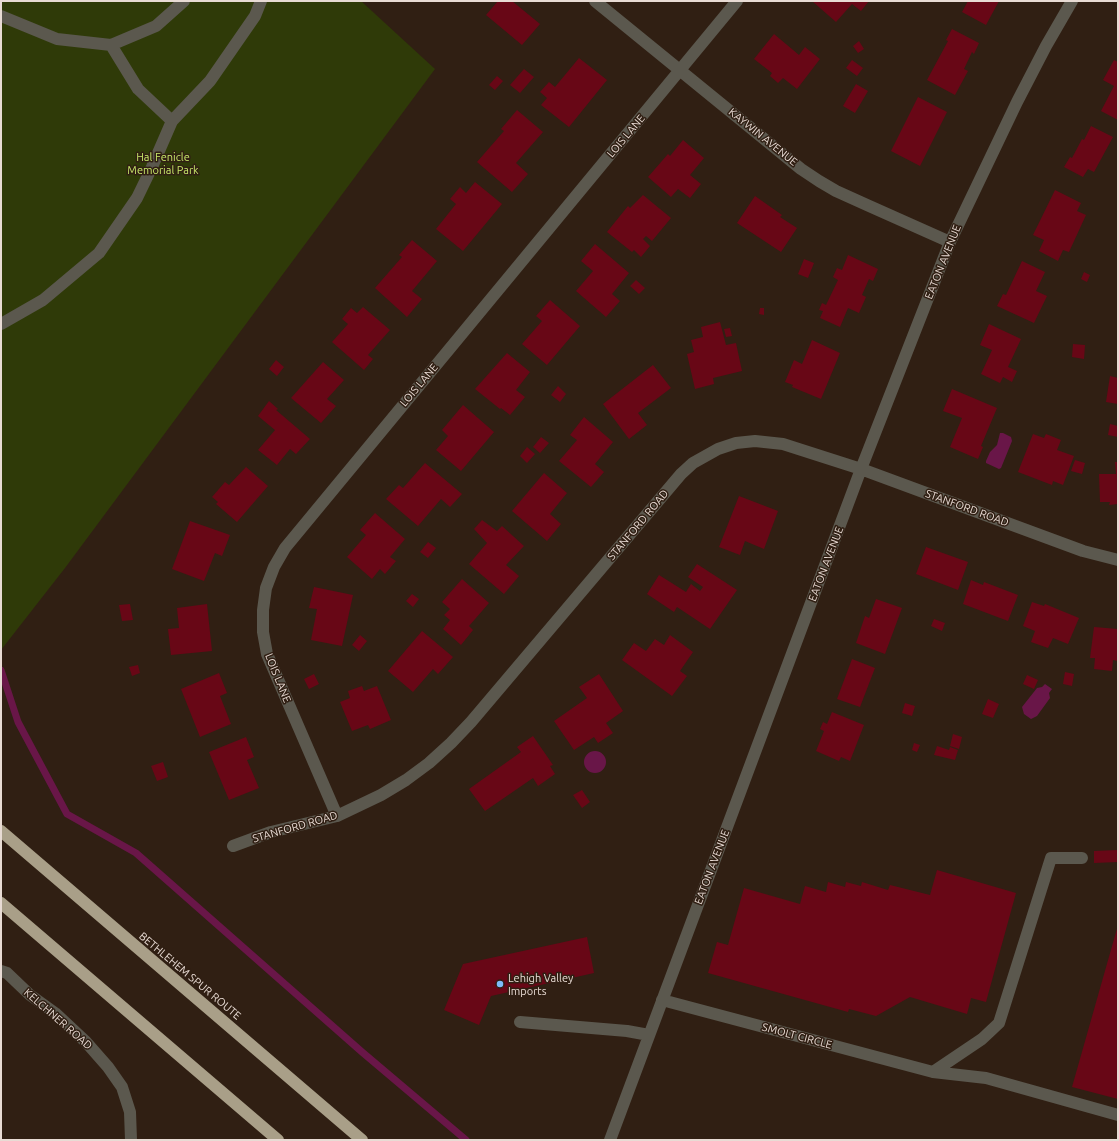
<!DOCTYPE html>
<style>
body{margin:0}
#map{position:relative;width:1119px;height:1141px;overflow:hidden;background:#301f13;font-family:Ubuntu,sans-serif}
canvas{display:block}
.frame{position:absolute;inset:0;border:2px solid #e8dbd4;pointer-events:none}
</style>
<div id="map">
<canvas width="1119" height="1141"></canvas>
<div class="frame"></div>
</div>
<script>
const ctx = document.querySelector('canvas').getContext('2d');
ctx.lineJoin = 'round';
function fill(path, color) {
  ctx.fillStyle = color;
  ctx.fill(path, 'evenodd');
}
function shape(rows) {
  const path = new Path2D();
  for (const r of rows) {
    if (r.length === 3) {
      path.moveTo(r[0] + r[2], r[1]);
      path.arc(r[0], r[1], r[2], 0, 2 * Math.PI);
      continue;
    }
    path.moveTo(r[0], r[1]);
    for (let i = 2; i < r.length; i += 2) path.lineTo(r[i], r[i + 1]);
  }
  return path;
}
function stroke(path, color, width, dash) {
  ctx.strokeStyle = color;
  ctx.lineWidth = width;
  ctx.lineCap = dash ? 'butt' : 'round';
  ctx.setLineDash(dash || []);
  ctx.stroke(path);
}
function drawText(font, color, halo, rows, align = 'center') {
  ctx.font = font + ' Ubuntu,sans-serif';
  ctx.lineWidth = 3;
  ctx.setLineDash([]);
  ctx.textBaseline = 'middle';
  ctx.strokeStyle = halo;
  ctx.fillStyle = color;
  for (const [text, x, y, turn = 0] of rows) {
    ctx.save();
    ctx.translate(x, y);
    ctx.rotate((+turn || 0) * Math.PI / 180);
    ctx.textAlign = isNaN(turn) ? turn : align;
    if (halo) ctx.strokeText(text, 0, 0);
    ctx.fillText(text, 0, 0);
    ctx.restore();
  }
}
fill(shape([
 [1,1,361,1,435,69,65,568,1,650]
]), '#2f3a08');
fill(shape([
 [1000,433,1003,433,1011,437,1012,441,1001,468,999,469,986,463,986,461,990,452,997,445],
 [1045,684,1052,689,1049,693,1050,698,1037,716,1031,719,1024,714,1022,707,1037,688,1042,687],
 [595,762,11]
]), '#691648');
stroke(shape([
 [1,670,18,722,67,814,136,853,362,1052,466,1140]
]), '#691648', 7);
fill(shape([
 [498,1,512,1,540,24,522,45,486,15],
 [812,1,869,1,861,11,852,4,836,22],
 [968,1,999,1,986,25,962,12],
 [952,29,979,43,974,54,972,52,964,69,968,71,955,95,927,80,948,41,946,40],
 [774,34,799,55,805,47,820,59,797,89,783,78,778,83,770,76,772,73,754,59],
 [859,41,864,49,858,53,853,46],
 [579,58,607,80,569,127,541,105,547,98,540,92,549,82,555,87],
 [852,60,863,68,857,76,846,68],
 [1114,60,1118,62,1118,120,1101,111,1114,86,1103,80],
 [524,69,534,77,520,93,510,85],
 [497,76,503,81,495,90,489,85],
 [856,84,868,91,855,113,843,106],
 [918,97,947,112,920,166,891,151],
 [517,110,543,132,516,163,528,174,512,192,477,162,504,131,501,129],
 [1091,126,1113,137,1094,172,1088,169,1083,177,1064,167,1070,157,1072,158,1082,139,1084,140],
 [683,140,704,158,690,175,701,184,690,198,678,189,671,197,648,177,668,154,670,156],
 [475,182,502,204,463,251,436,229,456,204,450,199,460,187,466,193],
 [1055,190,1081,203,1077,211,1086,215,1069,252,1063,250,1058,261,1039,251,1044,240,1033,235],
 [643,195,671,218,652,241,646,236,643,239,650,246,641,257,634,250,632,252,607,232,628,206,630,208],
 [755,196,782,215,780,217,797,228,781,252,737,223],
 [412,240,437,261,412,291,422,299,407,317,375,288,402,257,399,255],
 [595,244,629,273,612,294,620,301,606,317,576,291,593,271,581,261],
 [848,255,878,269,873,281,869,279,862,295,866,297,859,313,848,308,840,327,820,318,823,311,819,310,822,303,826,305,838,280,833,277,837,268,842,270],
 [804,259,814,263,808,278,798,274],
 [1022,261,1045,272,1036,291,1047,296,1034,323,997,306,1003,294,1006,295],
 [1084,272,1090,275,1087,282,1081,279],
 [636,280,645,288,639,294,630,286],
 [550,300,580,326,547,365,522,344,542,321,536,316],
 [363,307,390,330,368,355,373,359,364,370,332,342,348,324,342,319,351,308,357,313],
 [760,308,764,308,764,315,759,314],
 [720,322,726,345,736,343,742,371,713,378,714,384,695,389,687,354,694,352,691,340,703,337,701,327],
 [989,324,1021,339,1008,367,1017,371,1012,382,1003,377,1000,383,981,374,992,350,980,345],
 [730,328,732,336,726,337,724,329],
 [812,340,840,353,821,399,792,387,793,385,785,382,794,360,802,364],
 [1073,344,1085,345,1084,359,1072,357],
 [507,353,530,372,516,390,525,397,510,415,501,408,500,409,475,389],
 [276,360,284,367,277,376,269,369],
 [323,362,344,380,327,399,336,406,321,423,291,398],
 [653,365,671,388,638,413,647,425,629,439,603,404],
 [1110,376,1118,378,1118,404,1106,402],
 [558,386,566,394,560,402,551,395],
 [952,389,997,408,981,446,983,447,978,459,950,447,962,418,943,411],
 [269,401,278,409,276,410,310,439,296,454,290,449,277,465,258,450,275,430,258,416],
 [463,405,494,432,461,471,436,450,448,436,442,430],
 [584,417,613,442,595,464,604,472,591,487,559,461,577,440,570,435],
 [1110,424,1118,426,1118,437,1108,435],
 [1033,434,1044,438,1046,434,1061,440,1057,450,1074,456,1063,485,1053,481,1052,485,1018,472],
 [541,437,549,443,540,453,533,447],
 [527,447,535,454,527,463,520,456],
 [1075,460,1085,463,1082,474,1071,471],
 [1115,462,1118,462,1118,504,1109,505,1110,502,1100,502,1099,474,1116,474],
 [425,463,462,494,450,507,441,499,418,526,386,499,399,485,403,488],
 [246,467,268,486,237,522,216,504,218,502,212,497,225,482,229,485],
 [544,473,567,493,550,514,561,524,547,541,512,511],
 [739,496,778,511,764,549,745,541,740,555,719,547],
 [375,513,405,539,390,557,396,561,385,574,380,569,372,579,347,557,366,535,360,530],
 [482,520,497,531,502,526,524,546,506,565,519,576,504,594,469,564,487,543,474,529],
 [190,521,230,535,222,556,215,553,204,581,172,569],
 [428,542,436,548,428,558,420,552],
 [926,547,968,562,958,590,916,574],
 [697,564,737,590,710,629,677,607,674,612,647,594,659,575,686,592,691,584,700,591,703,587,688,577],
 [462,579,489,603,469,626,473,630,461,645,443,629,450,620,444,615,450,609,442,602],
 [971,580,983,585,984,582,1018,595,1008,621,963,604],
 [314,587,353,595,342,646,311,640,317,609,309,608],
 [412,594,419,599,413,607,406,601],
 [876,599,902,608,885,654,856,643,865,616,869,618],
 [1032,602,1044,606,1045,604,1079,618,1068,644,1053,638,1048,648,1031,642,1035,631,1023,626],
 [130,604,133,620,122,621,119,605],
 [207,604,212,651,171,655,168,629,179,628,177,608],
 [934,619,945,623,942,631,931,626],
 [1094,627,1118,629,1118,661,1113,660,1112,671,1094,669,1095,658,1090,658],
 [422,631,453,657,438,674,433,669,413,692,388,671],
 [360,635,367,641,359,651,352,645],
 [670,635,693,652,680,671,687,676,672,696,622,660,634,643,646,651,655,639,664,645],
 [852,659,875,668,860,707,837,699],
 [138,665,140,673,132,676,129,667],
 [1065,672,1074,674,1072,686,1063,684],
 [219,673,227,693,220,696,231,724,200,737,181,689],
 [314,674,319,684,309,689,304,679],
 [599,674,623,711,606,723,613,733,598,743,594,737,574,750,554,721,587,698,579,687],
 [1027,675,1038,680,1034,689,1023,684],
 [362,686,364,691,377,686,391,720,370,729,368,725,352,731,340,702,350,698,348,691],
 [988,699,999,704,993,718,982,714],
 [905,703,915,706,912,716,902,713],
 [832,712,864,725,850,761,841,757,839,761,816,751,824,731,820,729,823,722,827,724],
 [953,734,962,737,959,749,950,746],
 [533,736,553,765,550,766,555,774,538,786,533,778,485,811,469,789,521,752,517,747],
 [246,737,254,757,247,760,259,788,229,800,209,752],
 [914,743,920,745,917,752,912,750],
 [937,746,949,750,950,747,958,750,955,760,934,755],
 [163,762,168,777,157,781,151,766],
 [582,790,590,802,582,808,573,795],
 [1118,850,1118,862,1094,863,1094,851],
 [937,870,1016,893,986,1002,971,998,967,1014,910,997,876,1016,849,1009,848,1012,708,973,717,942,728,945,744,888,800,904,805,886,826,892,828,882,845,887,846,882,861,886,862,882,888,890,890,885,930,895],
 [1118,925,1118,1099,1072,1087],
 [587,937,594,973,491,996,479,1025,444,1010,463,964]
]), '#680716');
stroke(shape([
 [595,1,801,169,819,181,836,191,867,205,950,242],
 [1,16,57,39,111,45,156,26,184,1],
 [111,45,138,89,172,121,210,81,255,16,261,1],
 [1,324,43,300,99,253,137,198,152,167,172,121],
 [337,816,267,654,263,632,263,610,266,588,274,567,285,548,737,1],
 [233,846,271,832,337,816,381,795,406,780,429,763,451,743,471,722,681,474,693,463,718,449,736,443,755,441,783,444,861,469,1083,551,1118,560],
 [1,971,7,973,30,995,55,1013,86,1042,108,1067,122,1087,130,1112,131,1140],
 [662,1000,933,1072,986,1078,1118,1115],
 [520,1022,627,1031,649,1035],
 [933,1072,982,1039,999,1023,1051,858,1082,858],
 [610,1140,861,469,950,242,1017,102,1046,46,1072,1]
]), '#5b584e', 12);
stroke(shape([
 [1,831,362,1140],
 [1,903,278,1140]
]), '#a99f88', 12);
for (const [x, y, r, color] of [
 [500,984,4,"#7ebdf9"]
]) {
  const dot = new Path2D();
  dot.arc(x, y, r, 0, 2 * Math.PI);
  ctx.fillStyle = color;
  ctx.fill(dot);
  stroke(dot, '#301f13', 1.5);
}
drawText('11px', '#e8dbd4', '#301f13', [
 ["LOIS LANE",626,136,-50],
 ["KAYWIN AVENUE",763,137,39],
 ["EATON AVENUE",943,262,-68],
 ["LOIS LANE",419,385,-50],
 ["STANFORD ROAD",967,508,20],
 ["STANFORD ROAD",638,525,-50],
 ["EATON AVENUE",826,564,-69],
 ["LOIS LANE",278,678,68],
 ["STANFORD ROAD",295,827,-16],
 ["EATON AVENUE",712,867,-69],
 ["BETHLEHEM SPUR ROUTE",190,976,40],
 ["KELCHNER ROAD",58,1019,41],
 ["SMOLT CIRCLE",797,1036,15]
]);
drawText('11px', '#c8e86a', '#301f13', [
 ["Hal Fenicle",163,157],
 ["Memorial Park",163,170]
]);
drawText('11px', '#e8dbd4', '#301f13', [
 ["Lehigh Valley",508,978],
 ["Imports",508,991]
], 'left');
</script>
